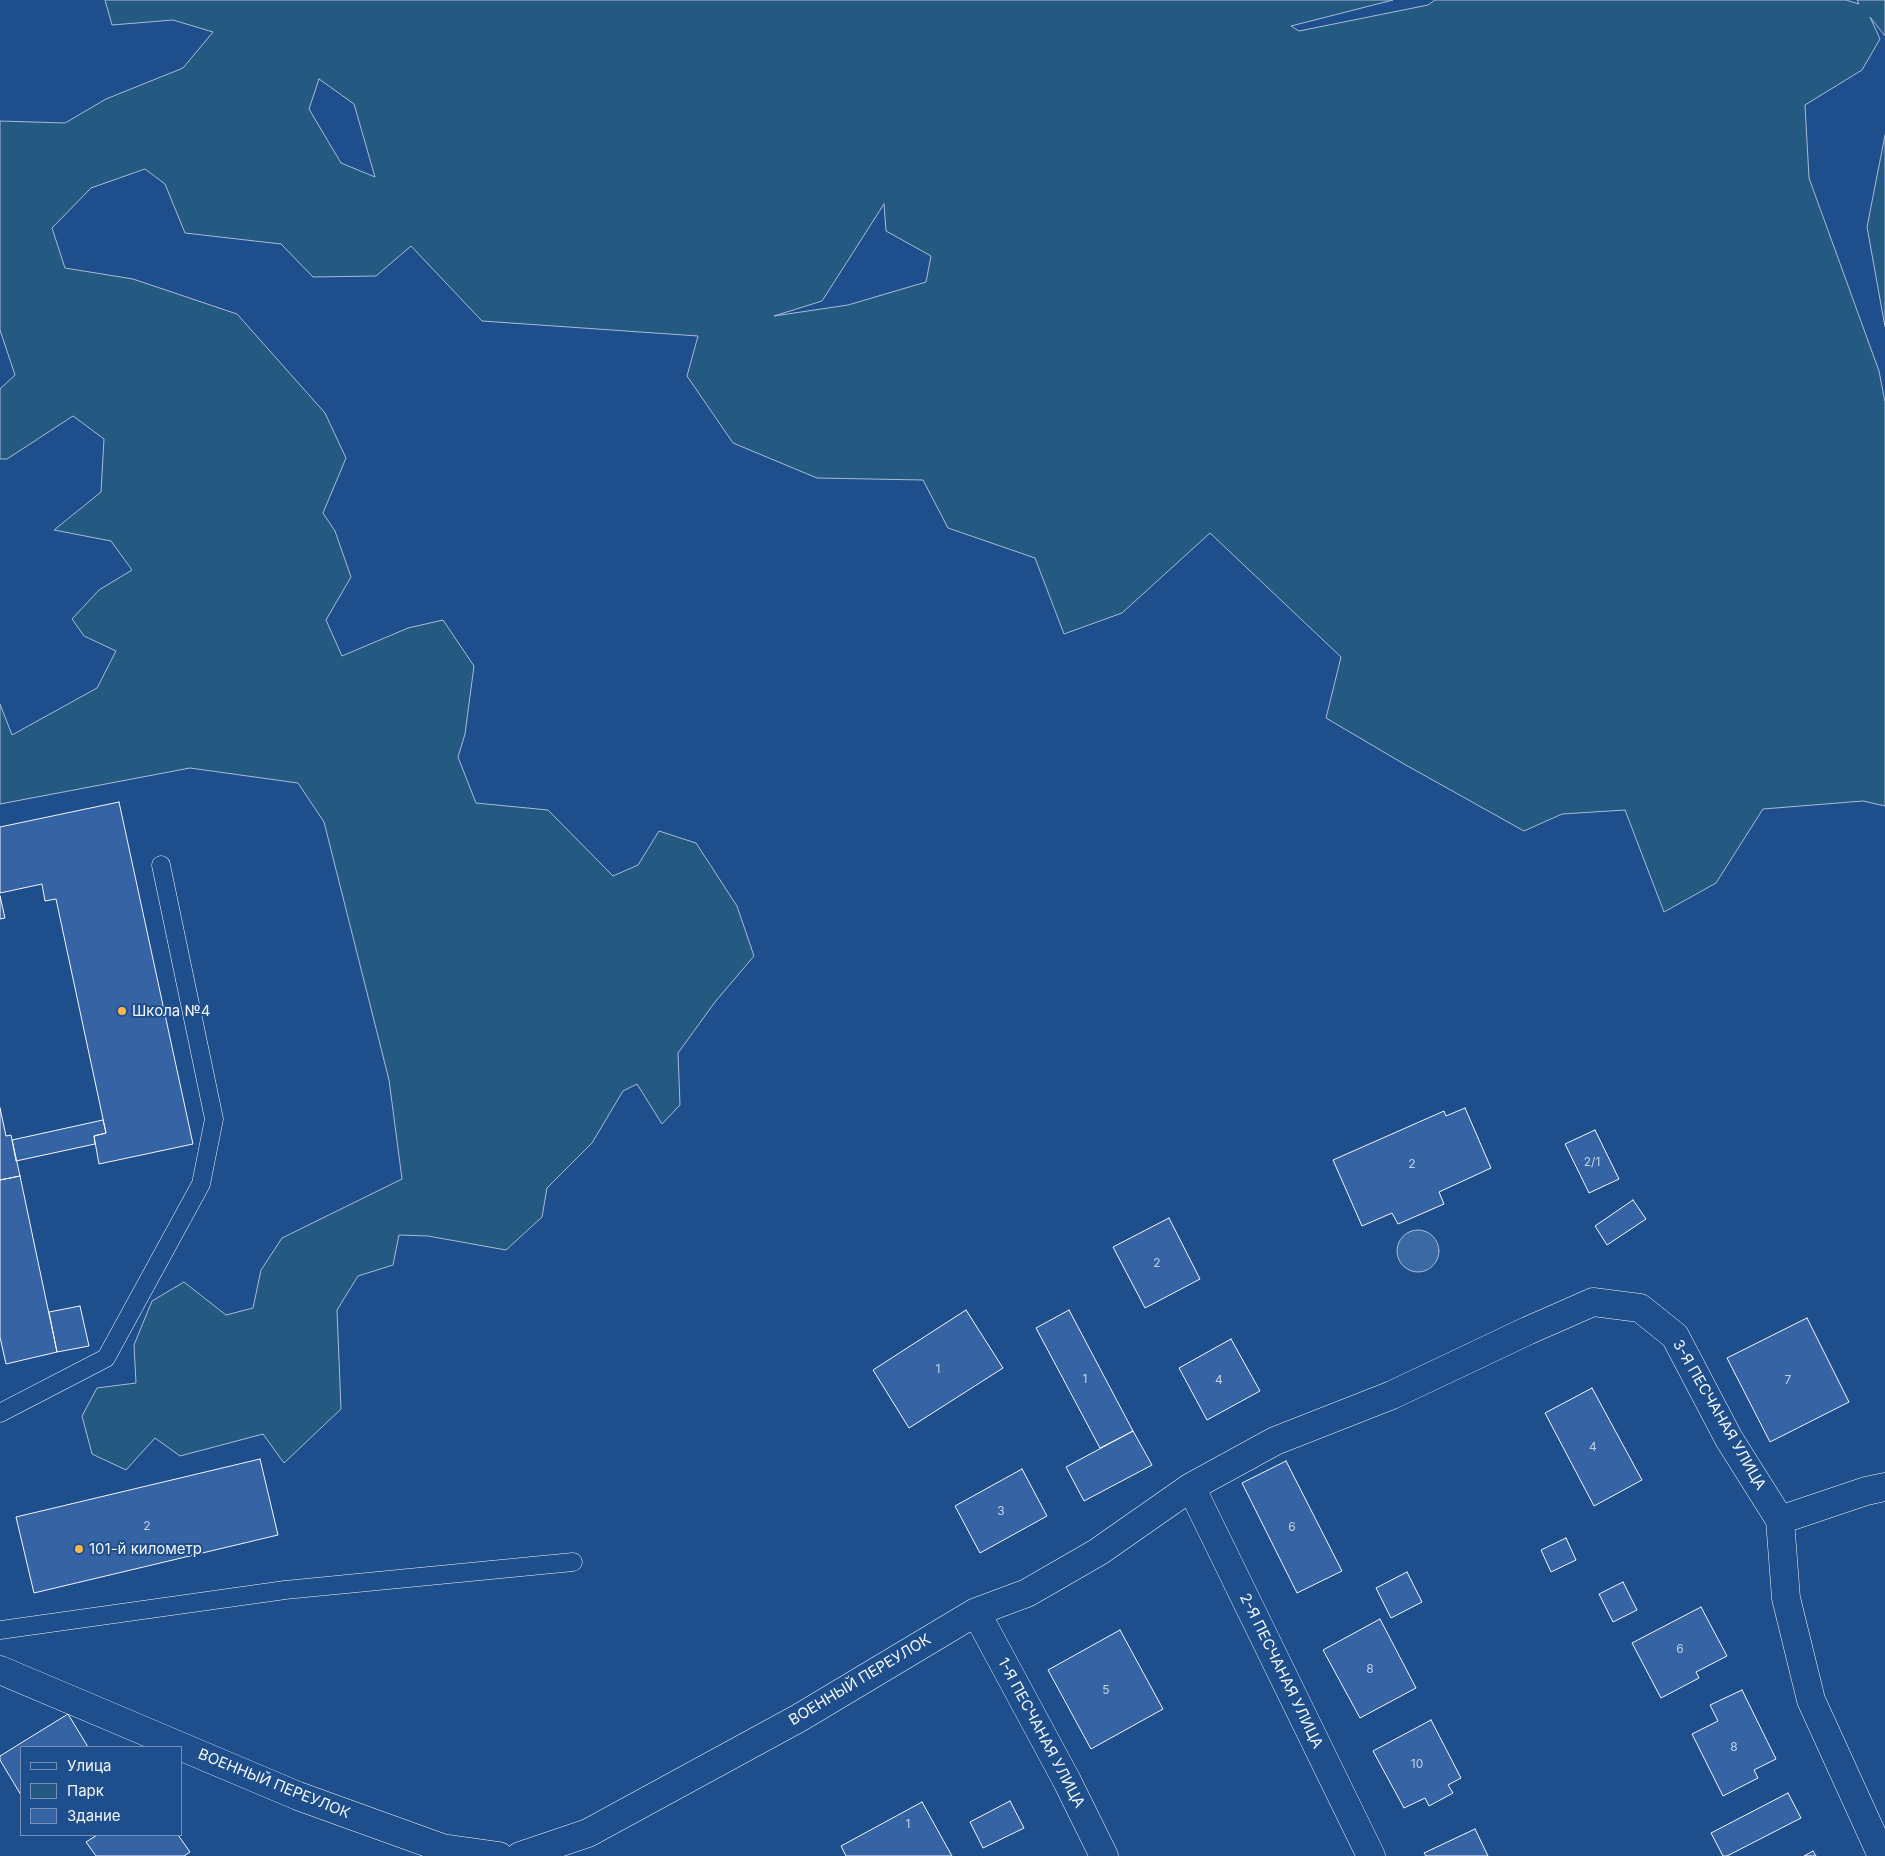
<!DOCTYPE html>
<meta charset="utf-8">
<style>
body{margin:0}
#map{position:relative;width:1885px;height:1856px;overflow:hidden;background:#1f4e8c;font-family:Inter,sans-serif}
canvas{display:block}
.legend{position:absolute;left:20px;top:1746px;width:162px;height:90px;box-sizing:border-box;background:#1f4e8c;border:1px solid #7391ba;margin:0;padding:6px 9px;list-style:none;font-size:15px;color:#f2f6ff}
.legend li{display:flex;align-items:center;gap:10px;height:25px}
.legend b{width:25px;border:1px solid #7391ba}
</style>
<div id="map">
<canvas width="1885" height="1856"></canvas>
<ul class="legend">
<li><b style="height:6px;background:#1f4e8c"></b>Улица</li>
<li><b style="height:14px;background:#245a82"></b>Парк</li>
<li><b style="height:14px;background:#3563a3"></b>Здание</li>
</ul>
</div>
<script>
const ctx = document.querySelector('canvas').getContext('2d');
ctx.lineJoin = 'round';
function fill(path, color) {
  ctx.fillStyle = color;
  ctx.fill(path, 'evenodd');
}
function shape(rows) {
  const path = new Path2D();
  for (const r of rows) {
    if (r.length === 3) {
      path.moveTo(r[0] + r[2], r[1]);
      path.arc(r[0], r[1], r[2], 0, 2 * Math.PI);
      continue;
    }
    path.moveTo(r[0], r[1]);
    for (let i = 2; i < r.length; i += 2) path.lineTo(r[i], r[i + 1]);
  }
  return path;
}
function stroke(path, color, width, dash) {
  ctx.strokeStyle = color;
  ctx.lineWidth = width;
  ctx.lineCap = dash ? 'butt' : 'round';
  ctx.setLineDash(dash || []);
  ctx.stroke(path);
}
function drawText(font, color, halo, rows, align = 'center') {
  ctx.font = font + ' Inter,sans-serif';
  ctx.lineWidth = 4;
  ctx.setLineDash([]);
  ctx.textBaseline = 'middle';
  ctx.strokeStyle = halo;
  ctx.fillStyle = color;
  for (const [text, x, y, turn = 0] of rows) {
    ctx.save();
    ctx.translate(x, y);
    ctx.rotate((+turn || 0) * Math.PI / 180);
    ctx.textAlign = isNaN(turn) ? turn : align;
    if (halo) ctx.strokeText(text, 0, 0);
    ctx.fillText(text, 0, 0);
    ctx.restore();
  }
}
const green = shape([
 [105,0,1393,0,1291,26,1299,31,1428,5,1435,0,1846,0,1859,4,1857,0,1885,0,1885,36,1870,17,1880,39,1862,70,1805,105,1809,178,1879,371,1885,402,1885,806,1863,801,1763,809,1716,883,1664,912,1625,810,1562,814,1524,831,1404,764,1326,718,1341,657,1210,533,1122,613,1064,634,1035,558,948,528,923,480,817,478,733,443,687,376,698,336,482,321,411,246,376,276,313,277,281,244,185,233,165,184,145,169,91,188,52,228,65,268,133,279,237,314,325,413,346,458,323,513,335,531,351,577,326,620,342,656,408,628,443,620,474,666,465,734,458,757,476,803,548,810,613,876,638,865,659,831,696,843,737,906,754,956,715,1002,678,1053,680,1105,662,1124,637,1084,623,1091,592,1143,547,1188,542,1217,506,1250,428,1236,399,1235,393,1265,358,1276,337,1310,341,1409,284,1463,263,1434,180,1456,155,1438,126,1470,92,1454,82,1416,97,1388,136,1383,134,1345,152,1301,184,1282,226,1315,253,1308,261,1270,282,1238,402,1179,389,1080,324,822,298,783,190,768,0,804,0,704,12,735,97,688,116,651,84,636,72,619,99,590,132,570,111,541,54,530,101,492,104,439,73,416,7,459,0,459,0,389,15,375,0,330,0,121,65,123,106,99,183,68,213,32,173,20,112,25,105,0],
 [319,79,354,104,375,177,341,163,309,109,319,79],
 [884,204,886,231,931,256,926,282,848,305,774,316,822,301,884,204],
 [1885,135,1885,327,1867,227,1885,135]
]);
fill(green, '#245a82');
stroke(green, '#a8bbd7', 1);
const water = shape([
 [1418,1251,21]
]);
fill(water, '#3b69a3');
stroke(water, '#a8bbd7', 1);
const building = shape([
 [119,802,193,1144,99,1164,94,1136,106,1133,56,899,45,901,42,884,0,893,0,827,119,802],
 [0,896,5,918,0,919,0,896],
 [0,1108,6,1136,11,1135,20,1176,0,1180,0,1108],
 [1465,1108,1491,1168,1439,1192,1444,1204,1398,1224,1392,1213,1362,1226,1333,1160,1444,1111,1446,1116,1465,1108],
 [103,1120,106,1133,94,1136,95,1144,16,1161,12,1140,103,1120],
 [1595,1130,1619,1179,1589,1193,1565,1144,1595,1130],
 [20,1176,57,1352,6,1364,0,1337,0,1180,20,1176],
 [1633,1200,1646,1219,1607,1245,1595,1226,1633,1200],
 [1169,1218,1200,1279,1145,1308,1113,1247,1169,1218],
 [80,1306,89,1346,57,1352,49,1312,80,1306],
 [966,1310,1003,1368,909,1428,873,1370,966,1310],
 [1069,1310,1133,1431,1100,1448,1036,1328,1069,1310],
 [1807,1318,1849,1402,1770,1442,1727,1358,1807,1318],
 [1231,1339,1260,1391,1207,1420,1179,1368,1231,1339],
 [1592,1388,1642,1480,1594,1506,1545,1413,1592,1388],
 [1133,1431,1152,1465,1084,1501,1066,1467,1133,1431],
 [260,1459,278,1535,34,1593,16,1517,260,1459],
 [1286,1461,1342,1571,1297,1593,1242,1483,1286,1461],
 [1022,1469,1047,1516,980,1553,955,1506,1022,1469],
 [1566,1538,1576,1560,1551,1572,1541,1550,1566,1538],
 [1407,1572,1422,1602,1391,1618,1376,1588,1407,1572],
 [1623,1582,1637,1610,1613,1622,1599,1594,1623,1582],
 [1701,1607,1727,1656,1696,1672,1699,1678,1661,1698,1632,1643,1701,1607],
 [1380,1619,1416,1688,1360,1718,1323,1650,1380,1619],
 [1120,1630,1163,1709,1091,1749,1048,1670,1120,1630],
 [1742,1690,1776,1759,1754,1770,1758,1778,1723,1796,1692,1734,1718,1721,1710,1705,1742,1690],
 [68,1714,88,1747,21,1747,21,1795,0,1760,0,1756,68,1714],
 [1431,1720,1461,1778,1448,1785,1453,1793,1429,1806,1425,1798,1404,1808,1373,1751,1431,1720],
 [1788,1793,1801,1818,1727,1856,1723,1856,1711,1833,1788,1793],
 [1010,1801,1024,1828,983,1848,970,1822,1010,1801],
 [922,1802,952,1856,846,1856,841,1846,922,1802],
 [1475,1829,1488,1856,1426,1856,1424,1853,1475,1829],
 [97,1835,178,1835,190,1852,184,1856,96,1856,86,1842,97,1835],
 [1813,1851,1816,1856,1804,1856,1813,1851]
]);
fill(building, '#3563a3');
stroke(building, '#f2f6ff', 1);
const service = shape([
 [0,1413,106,1358,201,1184,214,1119,161,865],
 [0,1630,285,1590,573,1562]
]);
const minor = shape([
 [1191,1487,1371,1856],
 [1780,1520,1866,1491,1885,1487],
 [976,1612,1067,1781,1104,1856],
 [0,1670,298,1796,442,1848,499,1856],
 [520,1856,588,1833,799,1718,976,1612,1027,1593,1098,1552,1191,1487,1275,1441,1392,1395,1527,1331,1593,1302,1640,1308,1675,1336,1729,1439,1780,1520,1786,1598,1811,1700,1882,1856]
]);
stroke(service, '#f2f6ff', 19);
stroke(minor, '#f2f6ff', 29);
stroke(service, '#1f4e8c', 18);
stroke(minor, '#1f4e8c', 28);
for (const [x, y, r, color] of [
 [122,1011,5,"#ffb74d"],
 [79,1549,5,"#ffb74d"]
]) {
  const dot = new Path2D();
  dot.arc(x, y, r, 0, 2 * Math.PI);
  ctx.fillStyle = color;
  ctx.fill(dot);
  stroke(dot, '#1f4e8c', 2);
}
drawText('12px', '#c3d1e8', null, [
 ["2/1",1592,1162],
 ["2",1412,1164],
 ["2",1157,1263],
 ["1",938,1369],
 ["1",1085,1379],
 ["4",1219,1380],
 ["7",1788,1380],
 ["4",1593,1447],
 ["3",1001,1511],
 ["2",147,1526],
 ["6",1292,1527],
 ["6",1680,1649],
 ["8",1370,1669],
 ["5",1106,1690],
 ["8",1734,1747],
 ["10",1417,1764],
 ["1",908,1824]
]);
drawText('15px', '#f2f6ff', '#1f4e8c', [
 ["Школа №4",132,1011],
 ["101-й километр",89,1549]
], 'left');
drawText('15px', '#f2f6ff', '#1f4e8c', [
 ["3-Я ПЕСЧАНАЯ УЛИЦА",1719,1415,60],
 ["2-Я ПЕСЧАНАЯ УЛИЦА",1281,1671,64],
 ["ВОЕННЫЙ ПЕРЕУЛОК",860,1680,-31],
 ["1-Я ПЕСЧАНАЯ УЛИЦА",1041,1733,62],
 ["ВОЕННЫЙ ПЕРЕУЛОК",274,1784,22]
]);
</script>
